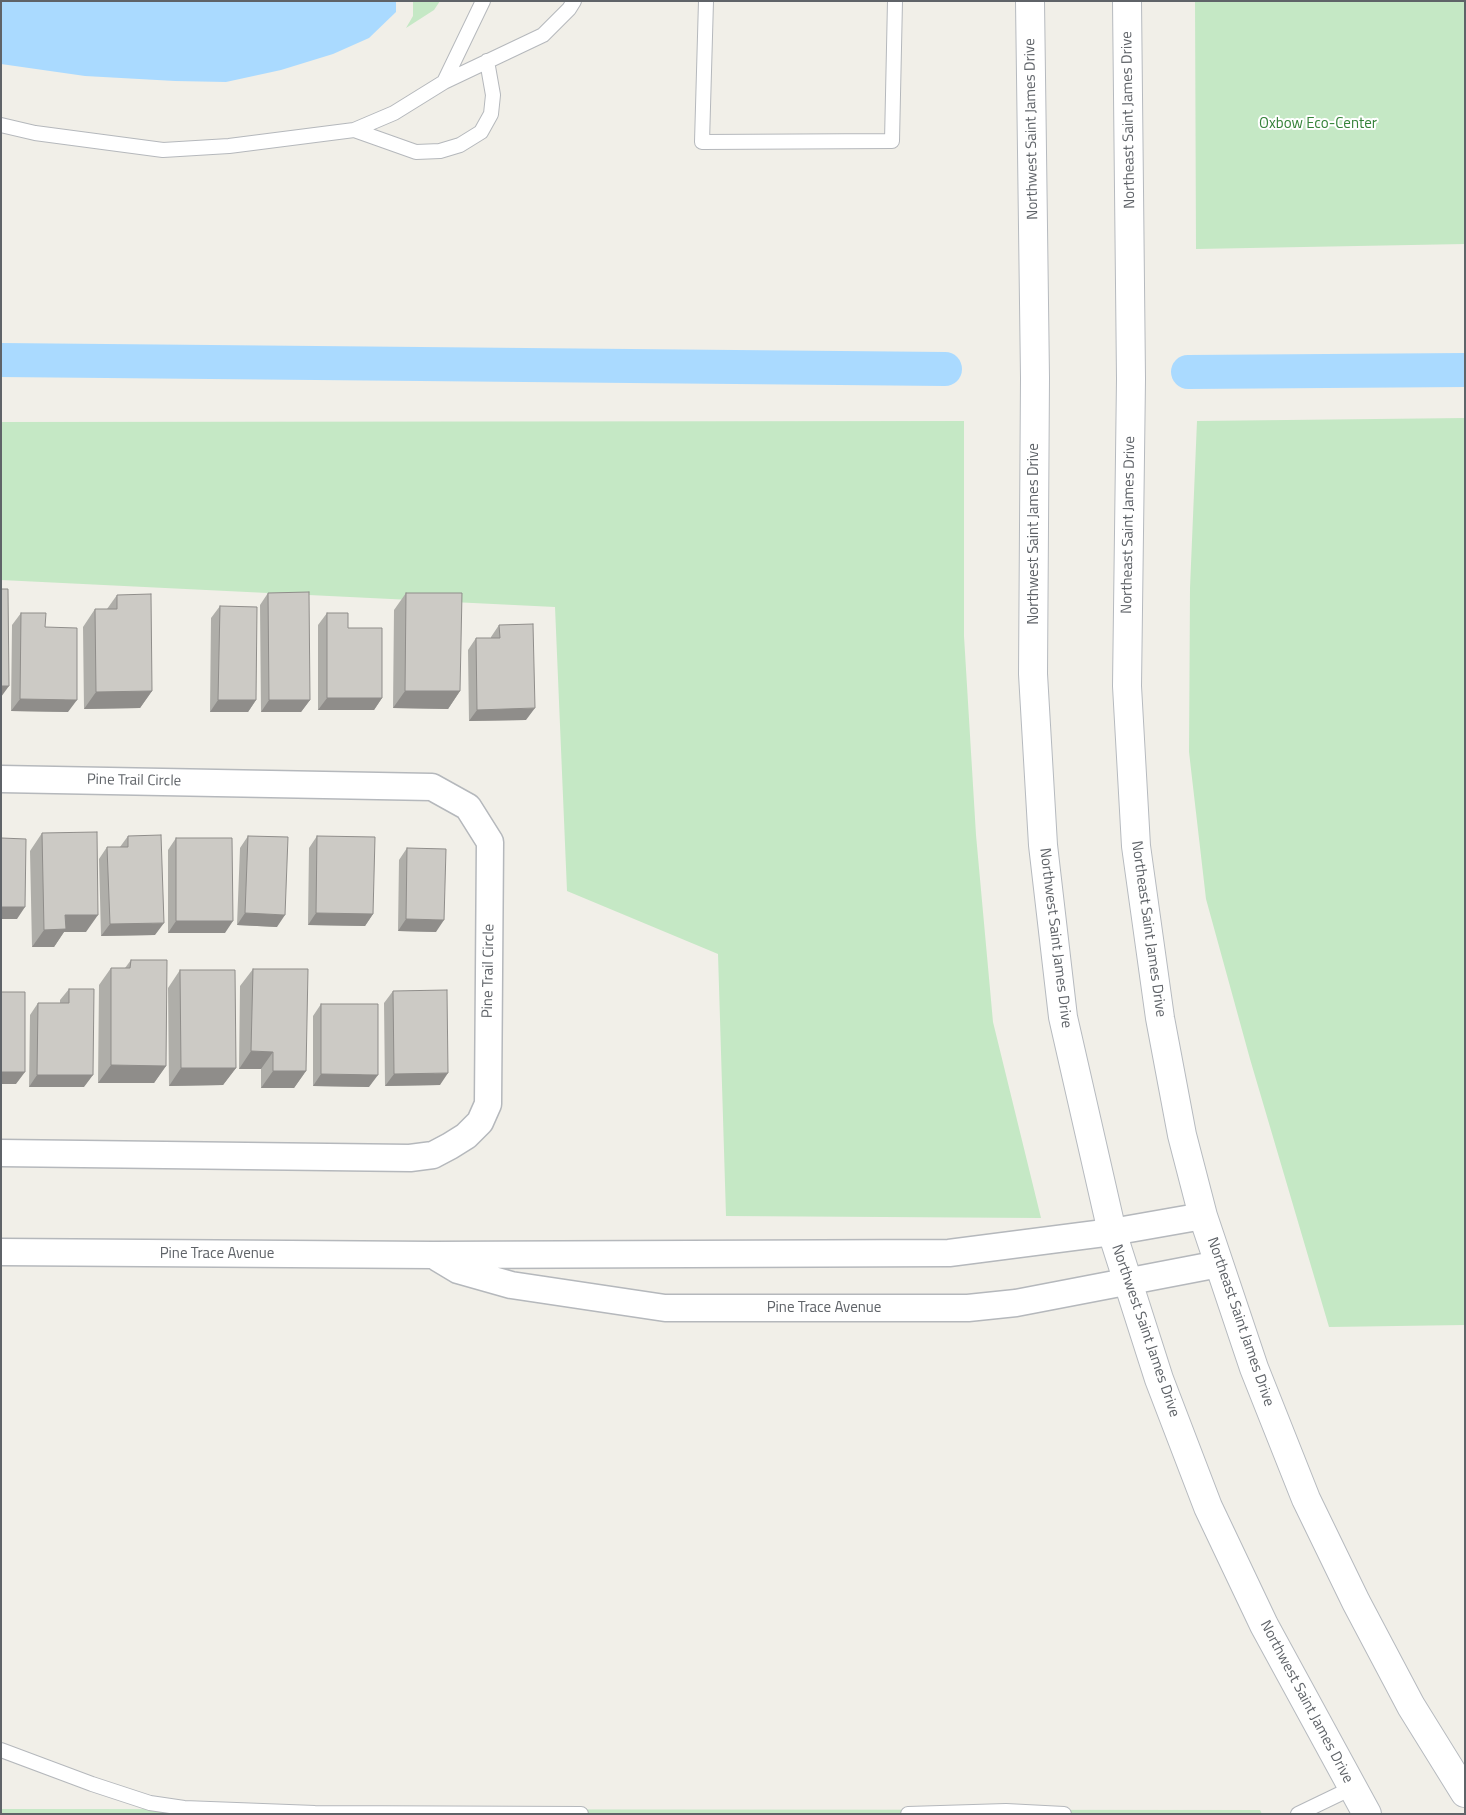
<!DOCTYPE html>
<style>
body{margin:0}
#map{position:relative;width:1466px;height:1815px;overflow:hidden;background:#f1efe8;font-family:"Titillium Web",sans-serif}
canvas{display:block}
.frame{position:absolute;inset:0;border:2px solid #5f6368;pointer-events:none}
</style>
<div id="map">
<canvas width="1466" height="1815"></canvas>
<div class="frame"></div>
</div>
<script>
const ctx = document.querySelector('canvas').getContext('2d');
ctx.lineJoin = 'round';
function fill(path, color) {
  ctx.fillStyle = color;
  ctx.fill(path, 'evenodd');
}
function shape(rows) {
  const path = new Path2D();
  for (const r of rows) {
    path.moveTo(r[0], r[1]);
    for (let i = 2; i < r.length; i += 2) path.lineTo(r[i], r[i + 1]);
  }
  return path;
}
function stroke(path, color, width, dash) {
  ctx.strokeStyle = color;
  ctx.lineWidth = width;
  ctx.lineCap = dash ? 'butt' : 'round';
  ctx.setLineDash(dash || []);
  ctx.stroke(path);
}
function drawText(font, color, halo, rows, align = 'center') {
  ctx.font = font + ' "Titillium Web",sans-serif';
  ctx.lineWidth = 4;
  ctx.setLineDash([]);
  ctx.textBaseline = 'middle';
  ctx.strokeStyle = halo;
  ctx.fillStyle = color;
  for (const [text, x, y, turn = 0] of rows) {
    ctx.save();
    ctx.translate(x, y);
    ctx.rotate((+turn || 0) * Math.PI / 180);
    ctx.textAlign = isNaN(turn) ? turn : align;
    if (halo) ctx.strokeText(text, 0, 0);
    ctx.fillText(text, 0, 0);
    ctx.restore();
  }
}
fill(shape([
 [413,1,440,1,434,10,406,28,413,16],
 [1195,1,1465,1,1465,244,1196,249],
 [1465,418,1465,1325,1329,1327,1250,1059,1206,899,1189,752,1190,588,1197,421],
 [964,421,964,636,976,835,993,1022,1041,1218,726,1216,718,954,567,891,555,607,1,580,1,422],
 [1,1809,1260,1810,1262,1814,1,1814]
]), '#c5e8c5');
fill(shape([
 [1,1,396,1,396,12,369,38,333,54,281,70,226,82,175,81,85,76,1,64]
]), '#aadaff');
stroke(shape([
 [1,360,945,369],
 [1188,372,1465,370]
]), '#aadaff', 34);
const lane = shape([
 [706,1,702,142,892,141,895,1],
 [444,82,483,1],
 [1,125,35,133,163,150,229,146,354,130,394,113,444,82,543,35,569,9,574,1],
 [354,130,416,152,440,151,460,145,481,132,491,114,493,95,487,61],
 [1,1750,92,1784,150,1803,184,1808,315,1813,581,1814],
 [908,1814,1006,1811,1064,1814],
 [1298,1814,1352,1788]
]);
const street = shape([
 [1,779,432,787,468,807,490,842,488,1104,480,1122,466,1136,450,1146,433,1155,410,1158,1,1153],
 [1,1252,433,1255,949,1253,1112,1232,1203,1216],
 [438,1258,458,1270,511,1285,665,1308,968,1308,1016,1303,1219,1264]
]);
const secondary = shape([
 [1030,1,1035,378,1033,674,1043,845,1063,1017,1112,1232,1159,1379,1208,1507,1264,1625,1367,1814],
 [1127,1,1131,379,1127,686,1136,846,1160,1018,1182,1135,1203,1216,1254,1368,1306,1499,1356,1602,1411,1706,1465,1793]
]);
stroke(lane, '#b5b8bc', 16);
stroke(street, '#b5b8bc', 29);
stroke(secondary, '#b6babf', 30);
stroke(lane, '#fff', 14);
stroke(street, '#fff', 26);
stroke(secondary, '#fff', 28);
fill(shape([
 [268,593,310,700,301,712,261,712,260,605],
 [406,593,460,691,448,709,393,708,394,610],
 [117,595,152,691,140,708,84,709,83,627,95,609,107,609],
 [220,606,256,700,248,712,210,712,211,618],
 [21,613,45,627,68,712,11,711,12,625],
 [327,613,348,628,382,698,374,710,318,710,318,625],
 [499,625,526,720,469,721,468,650,476,638,491,638,491,637],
 [42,833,86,932,64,932,54,947,32,947,30,851],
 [128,836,155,935,101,936,99,859,107,847,120,847],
 [248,836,277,927,237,925,240,848],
 [317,836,373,914,365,926,308,925,309,848],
 [176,838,225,933,168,933,168,850],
 [407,848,436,932,398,931,399,860],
 [131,960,166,1066,154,1083,98,1083,99,985,111,968,125,968],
 [253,969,306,1071,294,1088,261,1088,261,1069,239,1069,240,986],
 [180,970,236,1068,223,1085,169,1086,168,988],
 [69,989,84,1087,29,1087,30,1015,38,1003,60,1003,60,1000],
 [393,991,440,1085,385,1086,384,1003],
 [321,1004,369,1087,313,1086,313,1016]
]), '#afaea9');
fill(shape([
 [1,686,9,686,1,697],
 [152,691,140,708,84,709,96,692],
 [405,691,460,691,448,709,393,708],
 [327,698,382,698,374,710,318,710],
 [20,699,77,700,68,712,11,711],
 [218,700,256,700,248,712,210,712],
 [269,700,310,700,301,712,261,712],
 [535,708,526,720,469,721,477,710],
 [1,907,25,907,17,919,1,919],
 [245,913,285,915,277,927,237,925],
 [316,913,373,914,365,926,308,925],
 [65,915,98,915,86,932,64,932,54,947,32,947,44,930],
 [406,919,444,920,436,932,398,931],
 [176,921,233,921,225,933,168,933],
 [164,923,155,935,101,936,110,924],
 [251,1051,273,1052,261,1069,239,1069],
 [111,1065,166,1066,154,1083,98,1083],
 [181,1068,236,1068,223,1085,169,1086],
 [273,1071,306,1071,294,1088,261,1088],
 [1,1072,25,1072,16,1084,1,1084],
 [448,1073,440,1085,385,1086,394,1074],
 [321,1074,378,1075,369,1087,313,1086],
 [37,1075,93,1075,84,1087,29,1087]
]), '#8f8d8a');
const building = shape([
 [1,589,8,589,9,686,1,686,1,589],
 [309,592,310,700,269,700,268,593,309,592],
 [406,593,462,593,460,691,405,691,406,593],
 [151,594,152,691,96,692,95,609,117,609,117,595,151,594],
 [220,606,257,607,256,700,218,700,220,606],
 [21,613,46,613,45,627,77,628,77,700,20,699,21,613],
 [327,613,348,613,348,628,382,628,382,698,327,698,327,613],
 [533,624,535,708,477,710,476,638,500,638,499,625,533,624],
 [97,832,98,915,65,915,66,929,44,930,42,833,97,832],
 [161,835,164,923,110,924,107,847,128,847,128,836,161,835],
 [248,836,288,837,285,915,245,913,248,836],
 [317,836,375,837,373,914,316,913,317,836],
 [1,838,26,839,25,907,1,907,1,838],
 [176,838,232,838,233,921,176,921,176,838],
 [407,848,446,849,444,920,406,919,407,848],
 [131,960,167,960,166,1066,111,1065,111,968,130,968,131,960],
 [253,969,308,969,306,1071,273,1071,273,1052,251,1051,253,969],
 [180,970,235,970,236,1068,181,1068,180,970],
 [69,989,94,989,93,1075,37,1075,38,1003,69,1003,69,989],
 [447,990,448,1073,394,1074,393,991,447,990],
 [1,992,25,992,25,1072,1,1072,1,992],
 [321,1004,378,1004,378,1075,321,1074,321,1004]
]);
fill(building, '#cccac5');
stroke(building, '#8f8d8a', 1);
drawText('15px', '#5f6368', '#fff', [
 ["Northeast Saint James Drive",1129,120,-91],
 ["Northwest Saint James Drive",1032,129,-91],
 ["Northeast Saint James Drive",1129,525,-89],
 ["Northwest Saint James Drive",1034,534,-90],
 ["Pine Trail Circle",134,781,1],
 ["Northeast Saint James Drive",1148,929,82],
 ["Northwest Saint James Drive",1055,938,83],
 ["Pine Trail Circle",489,971,-89],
 ["Pine Trace Avenue",217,1254],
 ["Pine Trace Avenue",824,1308],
 ["Northeast Saint James Drive",1240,1322,71],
 ["Northwest Saint James Drive",1145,1331,71],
 ["Northwest Saint James Drive",1306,1702,62]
]);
drawText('15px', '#348238', '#fff', [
 ["Oxbow Eco-Center",1318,124]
]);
</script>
